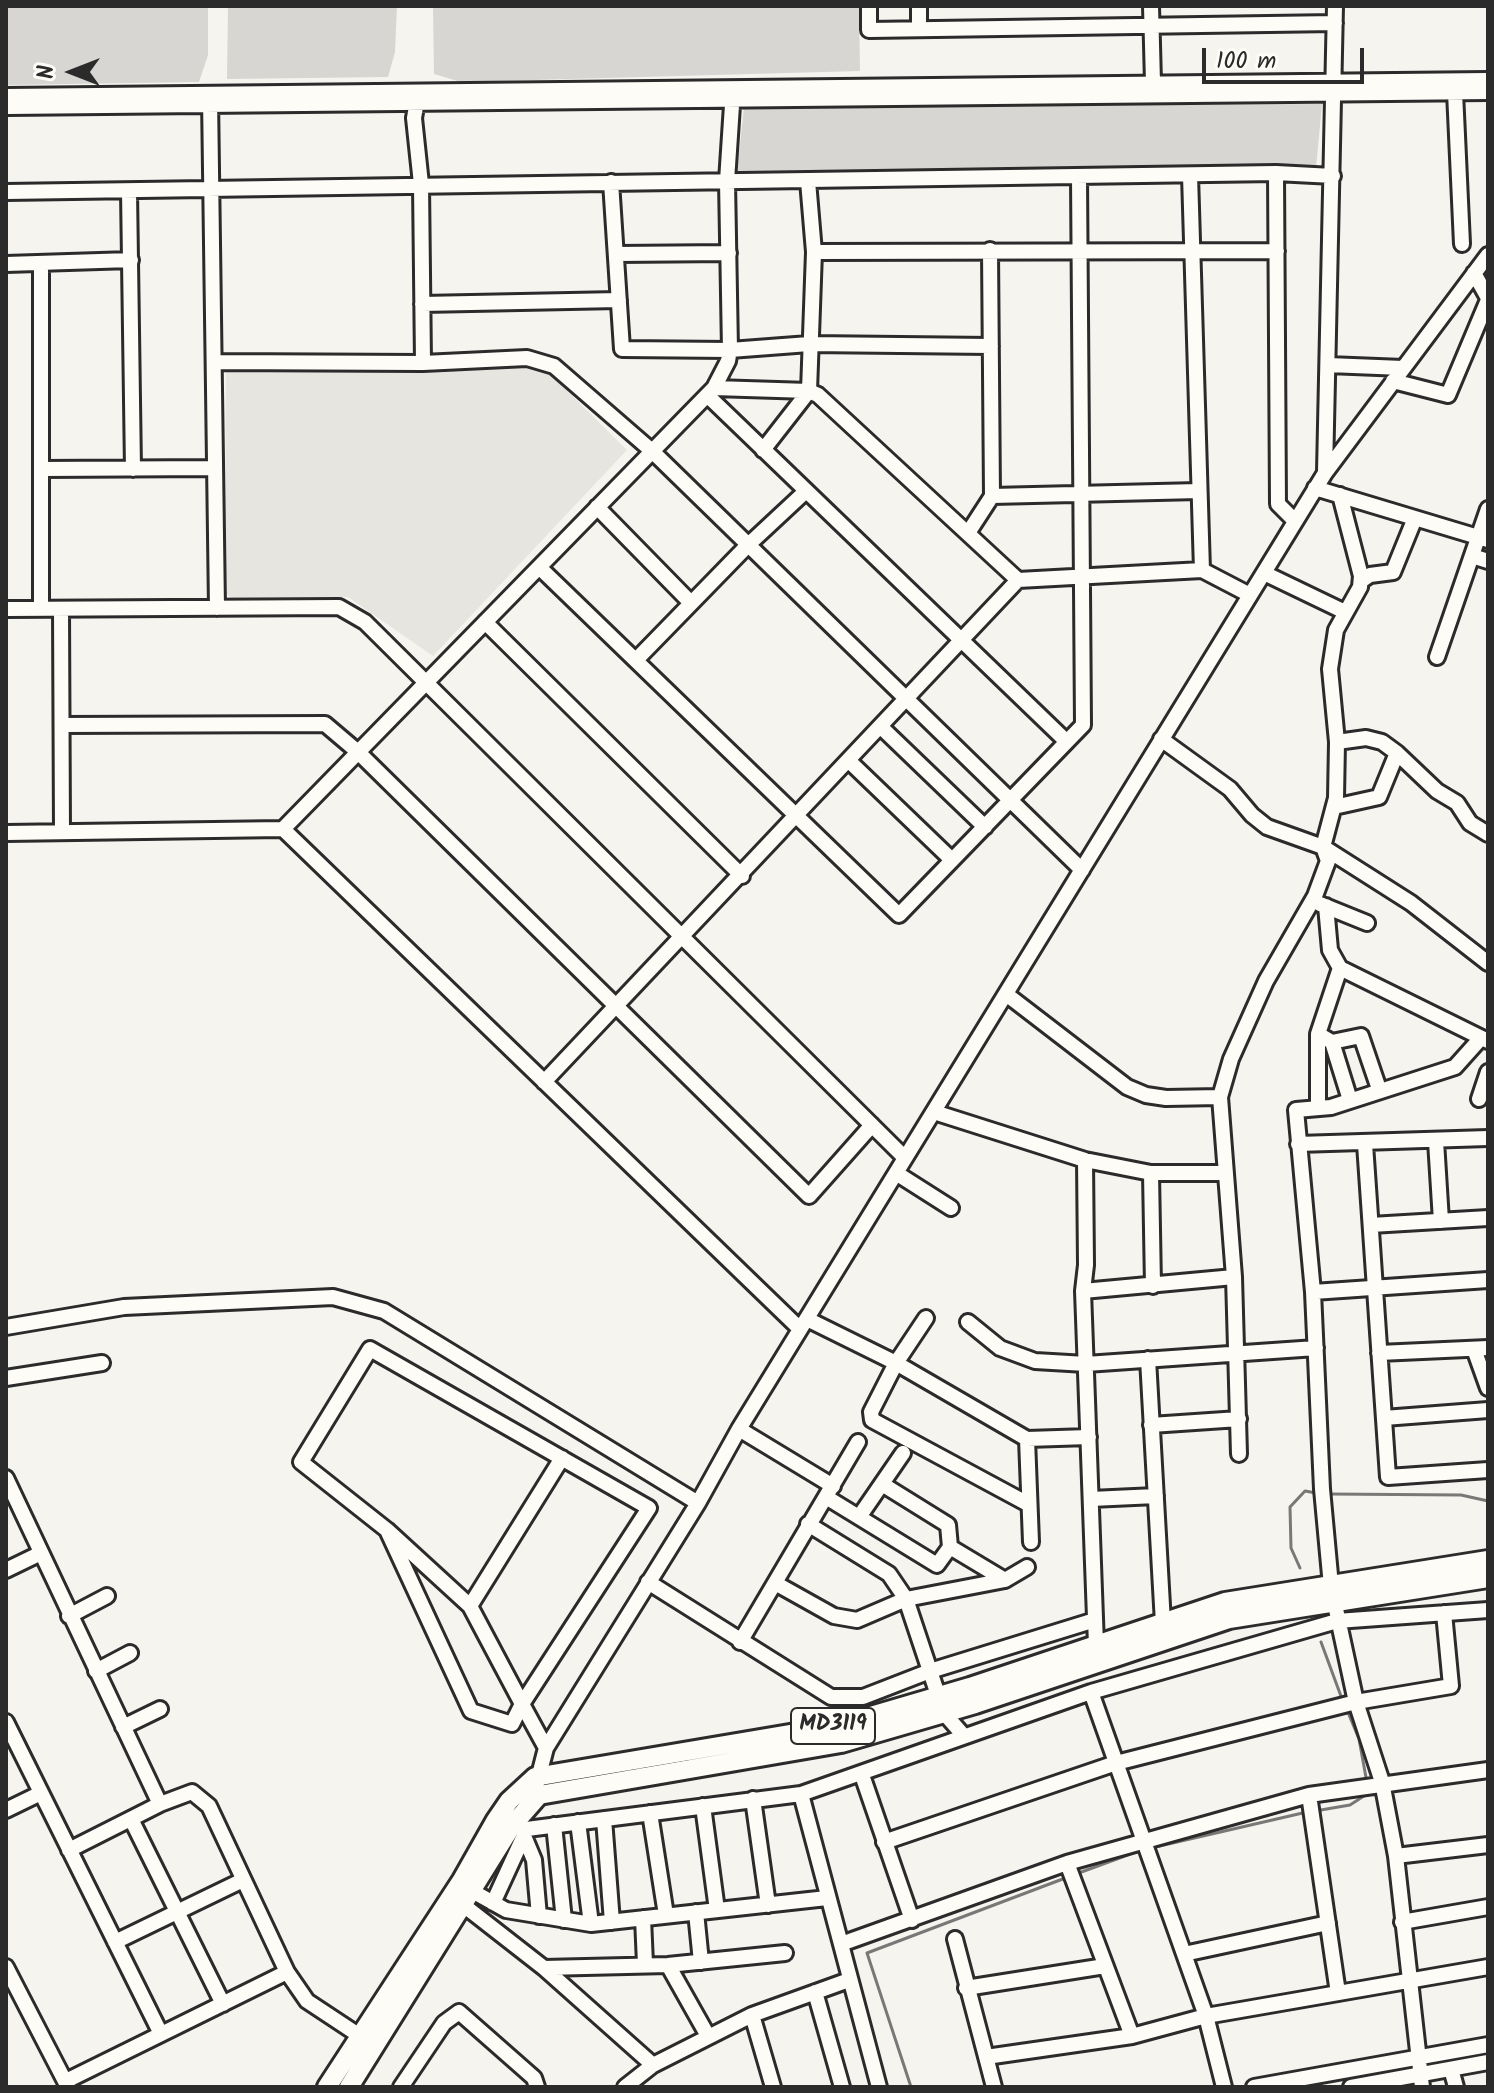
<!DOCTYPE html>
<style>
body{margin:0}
#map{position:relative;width:1494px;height:2093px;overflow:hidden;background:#f5f4ef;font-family:Kalam,sans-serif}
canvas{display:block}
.frame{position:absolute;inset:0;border:8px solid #2b2b2b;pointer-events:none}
.north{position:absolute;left:32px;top:32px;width:80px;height:80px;-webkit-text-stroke:6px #fdfcf7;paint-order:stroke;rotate:270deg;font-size:22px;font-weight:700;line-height:32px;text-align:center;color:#2b2b2b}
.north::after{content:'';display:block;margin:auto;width:28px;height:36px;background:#2b2b2b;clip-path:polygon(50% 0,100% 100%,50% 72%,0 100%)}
.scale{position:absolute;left:1202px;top:48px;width:162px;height:36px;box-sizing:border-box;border:4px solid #2b2b2b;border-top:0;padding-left:10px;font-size:24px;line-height:28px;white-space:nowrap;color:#2b2b2b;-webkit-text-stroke:6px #fdfcf7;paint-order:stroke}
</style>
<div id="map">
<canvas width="1494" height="2093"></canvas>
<div class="frame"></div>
<div class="north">N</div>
<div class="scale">100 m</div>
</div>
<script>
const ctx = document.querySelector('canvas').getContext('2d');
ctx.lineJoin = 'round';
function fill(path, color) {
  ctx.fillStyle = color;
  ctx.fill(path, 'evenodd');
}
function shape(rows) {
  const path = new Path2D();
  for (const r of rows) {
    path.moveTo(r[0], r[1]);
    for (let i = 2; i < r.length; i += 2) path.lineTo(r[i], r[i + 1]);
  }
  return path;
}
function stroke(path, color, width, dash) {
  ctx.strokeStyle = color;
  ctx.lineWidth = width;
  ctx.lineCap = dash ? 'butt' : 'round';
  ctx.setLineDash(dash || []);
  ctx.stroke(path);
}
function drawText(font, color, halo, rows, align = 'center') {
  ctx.font = font + ' Kalam,sans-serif';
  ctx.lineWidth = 6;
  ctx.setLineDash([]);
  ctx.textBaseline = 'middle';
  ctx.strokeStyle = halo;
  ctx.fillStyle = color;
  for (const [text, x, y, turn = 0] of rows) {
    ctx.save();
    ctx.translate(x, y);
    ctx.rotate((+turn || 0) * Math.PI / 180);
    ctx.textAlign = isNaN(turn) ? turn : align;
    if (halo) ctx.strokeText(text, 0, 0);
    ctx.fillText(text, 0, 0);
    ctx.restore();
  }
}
fill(shape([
 [226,365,527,365,548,372,627,450,433,656,348,597,231,598,225,593]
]), '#e6e5e0');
fill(shape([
 [6,6,208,6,208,55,199,82,6,85],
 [228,6,397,6,395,52,388,77,227,79],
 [433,6,859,6,860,71,461,82,434,74],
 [1322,104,1316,168,751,175,737,172,744,107]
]), '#d7d6d2');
stroke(shape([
 [1328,1494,1461,1495,1488,1501],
 [1300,1568,1291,1548,1290,1507,1305,1491,1316,1493],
 [1321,1642,1342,1699],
 [1347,1710,1359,1739,1367,1783],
 [1315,1811,1350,1805,1367,1794],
 [1151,1848,1307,1812],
 [1076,1874,1144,1849],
 [911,2087,867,1953,1068,1877]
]), '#797877', 3);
const minor = shape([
 [869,6,869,30,1335,23],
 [919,6,919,29],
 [1151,6,1153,83],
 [1455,92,1462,244],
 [418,95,414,118,421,184,423,363],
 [6,96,1488,80],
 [210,97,217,608],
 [6,107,1488,92],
 [1276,173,1278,504,1295,521],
 [1190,175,1202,570],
 [611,182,622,349,730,350,809,344,991,346],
 [129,191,133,469],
 [6,192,1276,173,1333,176],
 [814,252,1277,251],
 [616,254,729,253],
 [41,263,41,609],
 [6,264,131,260],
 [1474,273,1488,298],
 [422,304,619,300],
 [216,362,423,363,527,358,554,366,652,451,1082,870],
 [1328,365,1403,368],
 [1393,381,1448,395,1488,300],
 [714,388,809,391,818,395,1018,580],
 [707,395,1066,741],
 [763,450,809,391,814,252,808,181],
 [41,469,215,468],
 [1325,472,1335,6],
 [1315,488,1488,540],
 [992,496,1199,491],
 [597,507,691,603],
 [968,533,992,496,990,250],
 [1472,556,1488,561],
 [539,567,899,915,1083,725,1079,177],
 [1264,573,1345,612],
 [1361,581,1370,575,1393,572,1415,518],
 [6,609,339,607,365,622,905,1158],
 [61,609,62,832],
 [485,622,742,876],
 [1437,657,1488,509],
 [636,660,748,545,806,491],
 [62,725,325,724,358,752,809,1196,872,1125],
 [881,727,985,827],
 [1161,739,1230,789,1252,815,1267,827,1323,847,1411,903,1488,963],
 [1397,753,1437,791,1457,803,1470,823,1488,834],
 [849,761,952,860],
 [1334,807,1379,797,1397,753,1382,742,1366,738,1337,742],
 [283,829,800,1329],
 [6,833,283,829,714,388,728,361,730,350,727,181,733,90],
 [1320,904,1367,923],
 [1326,906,1330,950,1340,968,1488,1041],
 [1006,994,1127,1087,1146,1095,1166,1098,1220,1097],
 [1318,1034,1332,1042,1361,1036,1379,1089],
 [1332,1042,1350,1100],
 [544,1082,1018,580,1202,570,1250,595],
 [1479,1099,1488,1072],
 [1318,1108,1318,1034,1340,968],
 [934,1112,1085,1160,1151,1173,1225,1173],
 [1436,1141,1441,1221],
 [1298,1144,1488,1138],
 [1365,1144,1388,1477,1488,1470],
 [1085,1160,1086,1265,1083,1291,1096,1645],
 [896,1173,951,1208],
 [1151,1173,1153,1286],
 [1371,1225,1488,1218],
 [1083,1291,1234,1277],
 [1313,1292,1488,1280],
 [926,1318,896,1363,871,1412,872,1420,1028,1504],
 [807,1319,896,1363,1027,1439,1089,1437],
 [968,1322,1000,1348,1035,1361,1086,1364,1316,1348],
 [6,1327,124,1307,333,1297,384,1311,698,1503],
 [1474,1349,1488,1388],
 [1379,1353,1488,1348],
 [1148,1359,1163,1623],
 [6,1378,102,1363],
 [1384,1418,1488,1410],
 [1151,1425,1239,1419],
 [739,1429,833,1486],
 [1027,1439,1031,1542],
 [1239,1454,1234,1277,1220,1097,1231,1059,1266,981,1315,896,1328,861,1323,847,1336,798,1337,742,1330,669,1336,630,1360,587,1361,576,1340,495],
 [6,1478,160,1804],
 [882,1484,948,1525,950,1547,1005,1580],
 [826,1497,937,1565,950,1547],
 [1091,1499,1156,1496],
 [859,1517,903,1453],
 [808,1524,889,1574,906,1599,944,1713,964,1736],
 [387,1530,471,1711,512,1724,522,1704,649,1508,370,1349,301,1462,387,1530,470,1606,522,1704,546,1748],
 [6,1570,39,1554],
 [648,1582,831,1697,863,1697,930,1671,1095,1620],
 [775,1583,834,1616,857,1620,906,1599,1005,1580,1027,1567],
 [470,1606,562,1458],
 [69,1616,107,1596],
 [740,1642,858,1442],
 [96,1671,130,1653],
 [1091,1692,1206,2016,1224,2087],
 [6,1722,161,2034],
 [123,1727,160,1709],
 [862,1775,912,1920],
 [537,1783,546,1748,698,1503,739,1429,1325,473,1488,255],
 [801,1794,879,2087],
 [1309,1795,1338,1993],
 [753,1799,768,1905],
 [703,1806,717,1910],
 [6,1810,41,1793],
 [650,1813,666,1915],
 [131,1819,223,2004],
 [604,1819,612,1922],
 [578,1822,591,1924],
 [503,1823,527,1829,801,1794,1091,1692,1337,1621,1488,1610],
 [554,1825,564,1920],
 [524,1836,534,1860,539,1916],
 [884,1842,1116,1763,1356,1702,1451,1686,1444,1613],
 [69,1850,160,1804,192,1792,209,1806,287,1972,307,2001,366,2040],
 [1396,1856,1488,1845],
 [1067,1863,1132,2036],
 [465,1887,506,1910,591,1924,827,1898],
 [493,1903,527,1829],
 [462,1904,544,1968,653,2065],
 [696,1912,701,1962],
 [643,1918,645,1964],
 [1402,1922,1488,1907],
 [955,1939,994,2087],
 [115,1942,243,1880],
 [841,1944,1067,1863,1309,1795,1488,1770],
 [1184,1954,1328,1923],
 [668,1965,708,2036],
 [6,1967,68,2087],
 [544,1968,668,1965,785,1953],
 [966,1988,1105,1966],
 [815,1992,842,2087],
 [752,2015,773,2087],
 [986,2057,1132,2036,1206,2016,1488,1967],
 [1451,2069,1456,2087],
 [66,2081,287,1972],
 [401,2087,444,2023,459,2012,534,2078,537,2087],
 [625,2087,653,2065,752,2015,849,1980],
 [1254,2087,1488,2045],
 [1351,2087,1488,2062],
 [1422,2087,1396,1856,1382,1782,1356,1702,1331,1586,1322,1489,1313,1292,1296,1110,1331,1107,1455,1067,1481,1038]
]);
const major = shape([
 [327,2087,462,1880,496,1820,509,1801,535,1777,837,1726,970,1687,1225,1602,1488,1560],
 [349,2087,511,1827,539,1795,841,1743,975,1704,1229,1619,1488,1578]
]);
stroke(minor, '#2b2b2b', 20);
stroke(major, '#2b2b2b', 24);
stroke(minor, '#fdfcf7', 14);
stroke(major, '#fdfcf7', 18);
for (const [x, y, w] of [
 [833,1726,84]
]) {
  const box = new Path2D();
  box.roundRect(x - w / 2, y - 18, w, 36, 6);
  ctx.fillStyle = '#fdfcf7';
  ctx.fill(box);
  stroke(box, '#2b2b2b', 2);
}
drawText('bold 22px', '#2b2b2b', null, [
 ["MD3119",833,1726]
]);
</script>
